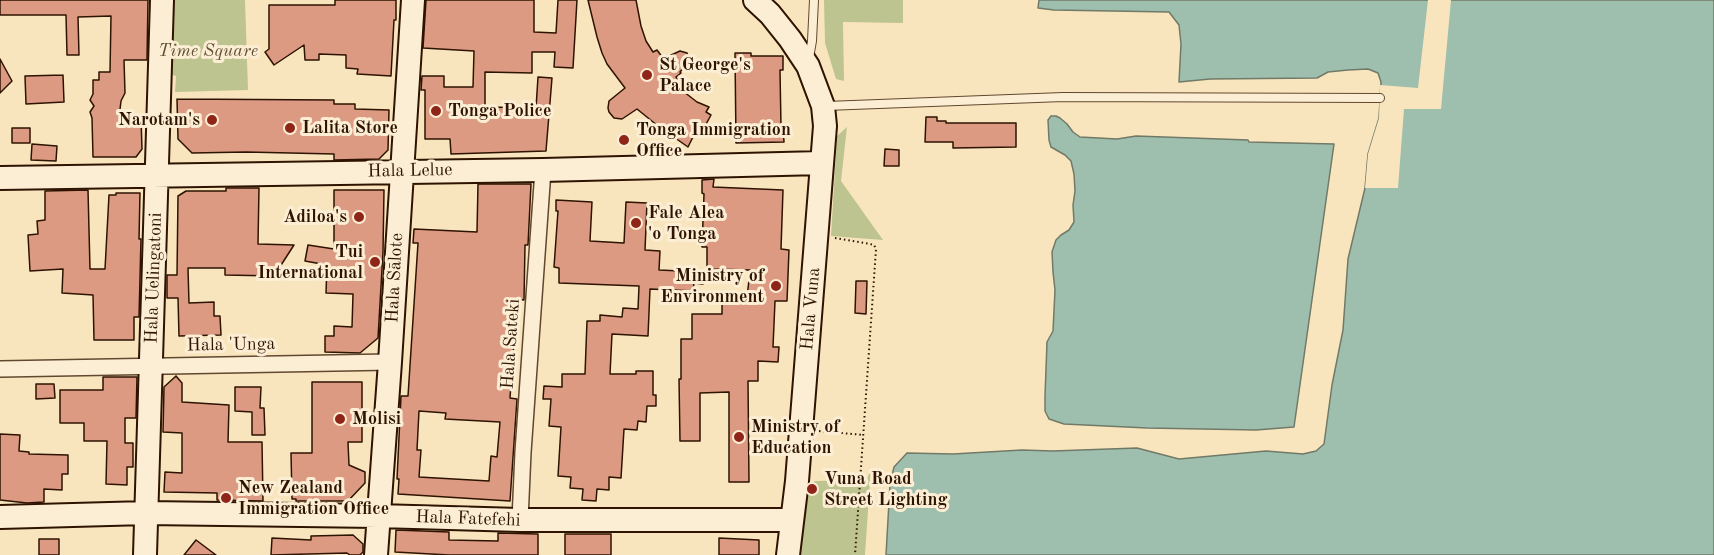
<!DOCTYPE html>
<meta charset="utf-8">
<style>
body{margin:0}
canvas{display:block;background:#f9e5bd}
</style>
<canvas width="1714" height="555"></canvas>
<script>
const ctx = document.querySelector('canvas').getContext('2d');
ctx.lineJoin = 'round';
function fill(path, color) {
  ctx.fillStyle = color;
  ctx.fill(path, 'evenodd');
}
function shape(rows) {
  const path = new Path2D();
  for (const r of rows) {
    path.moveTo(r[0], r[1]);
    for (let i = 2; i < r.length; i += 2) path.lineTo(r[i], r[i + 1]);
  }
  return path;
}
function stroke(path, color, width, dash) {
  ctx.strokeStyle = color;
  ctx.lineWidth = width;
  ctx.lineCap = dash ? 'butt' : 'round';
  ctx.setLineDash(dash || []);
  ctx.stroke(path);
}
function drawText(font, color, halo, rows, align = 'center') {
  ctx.font = font + ' "Old Standard TT",serif';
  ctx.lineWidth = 6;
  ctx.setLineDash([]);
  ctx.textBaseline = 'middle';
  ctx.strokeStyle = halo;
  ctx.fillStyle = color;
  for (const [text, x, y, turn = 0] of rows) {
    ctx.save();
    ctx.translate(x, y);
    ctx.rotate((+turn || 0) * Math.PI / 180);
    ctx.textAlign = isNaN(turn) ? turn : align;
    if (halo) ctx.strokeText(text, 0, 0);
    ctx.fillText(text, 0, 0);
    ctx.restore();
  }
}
fill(shape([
 [169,0,245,0,248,90,175,92,176,76,169,74],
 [824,0,903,0,903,23,843,22,844,81,836,79,825,43],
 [847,127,841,181,883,240,831,236,837,136],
 [871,467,865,555,800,555,807,487,815,481,867,480]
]), '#bec490');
const water = shape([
 [1039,0,1714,0,1714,555,886,555,890,484,894,467,907,453,953,454,1022,450,1053,451,1137,448,1179,459,1266,451,1303,454,1316,451,1324,444,1332,385,1343,330,1348,259,1365,188,1368,154,1379,118,1381,82,1378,73,1368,69,1348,70,1328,72,1317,78,1210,79,1179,82,1181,44,1179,25,1169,12,1054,10,1038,8,1039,0],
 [1051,116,1056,116,1060,118,1067,124,1073,132,1080,137,1117,139,1136,136,1248,140,1249,142,1334,144,1294,427,1256,430,1147,428,1064,424,1049,419,1045,411,1045,396,1047,342,1053,331,1055,290,1053,272,1052,252,1056,240,1061,235,1069,230,1074,222,1073,205,1075,191,1074,174,1071,161,1065,155,1051,147,1049,140,1048,120,1051,116]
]);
fill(water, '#9ebfad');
stroke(water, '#717a68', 1.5);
fill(shape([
 [1428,0,1451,0,1441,109,1404,109,1398,188,1365,188,1368,154,1379,118,1380,85,1418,88]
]), '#f9e5bd');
const building = shape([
 [0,0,148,0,147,60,124,60,125,93,121,101,119,118,141,118,142,149,136,157,93,157,92,118,90,112,94,106,90,100,93,94,93,80,99,80,99,72,110,72,111,16,78,17,79,55,67,55,66,15,0,15,0,0],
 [335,0,396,0,396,20,394,20,391,76,357,74,358,69,346,68,346,55,319,54,319,60,305,60,304,45,274,65,265,52,269,49,269,5,335,5,335,0],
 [426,0,534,0,534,32,556,33,558,0,577,0,573,68,554,67,555,52,532,52,532,73,485,72,485,107,536,108,538,77,552,78,546,151,451,154,450,139,425,139,425,90,421,90,422,76,444,76,444,87,473,87,474,51,423,48,426,0],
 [588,0,636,0,641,26,646,41,653,52,657,50,663,58,668,55,669,56,680,51,687,53,689,58,688,62,680,72,681,73,676,77,683,86,679,88,697,102,709,107,706,112,711,115,704,128,699,125,688,147,658,126,637,109,622,119,614,118,609,112,608,108,609,101,625,88,607,64,602,53,597,37,588,0],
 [735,53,751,53,751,56,783,56,783,70,780,70,781,127,783,127,784,142,736,143,735,53],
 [0,59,12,81,0,93,0,59],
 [63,75,64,102,26,104,25,76,63,75],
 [177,99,334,100,334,104,355,104,355,109,389,110,388,150,379,159,334,160,334,154,246,152,192,153,178,139,177,99],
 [926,117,937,117,937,121,946,121,946,123,1016,123,1016,147,953,148,953,142,925,142,926,117],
 [12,128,30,128,30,143,12,143,12,128],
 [32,144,57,146,56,161,31,160,32,144],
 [885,149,899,150,899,166,884,166,885,149],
 [714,179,713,187,783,190,781,249,789,250,787,301,775,301,773,347,779,347,778,362,758,361,758,381,748,381,749,482,729,482,729,392,700,393,700,441,680,441,679,379,681,379,681,339,692,339,692,314,722,314,722,298,747,298,750,270,707,269,707,247,702,247,704,194,702,193,702,180,714,179],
 [478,184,531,184,528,245,525,245,524,300,517,299,510,398,517,399,510,501,398,494,399,479,397,479,401,396,408,396,418,243,413,243,414,229,477,232,478,184],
 [419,411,446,413,445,419,500,422,497,457,491,456,489,481,419,477,421,450,417,450,419,411],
 [226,188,259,188,258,244,294,245,274,276,225,275,225,268,188,268,189,303,214,302,214,316,220,316,221,335,179,336,178,298,167,298,167,275,177,275,178,196,186,191,226,191,226,188],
 [88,190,90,269,105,269,109,195,116,195,116,193,140,193,139,239,141,239,139,317,134,317,134,340,94,340,93,295,62,293,63,269,30,271,28,235,38,234,37,221,45,220,45,191,88,190],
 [334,190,384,190,383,252,378,338,360,353,325,352,325,336,334,336,334,326,352,327,353,294,326,293,327,265,305,261,308,245,334,249,334,190],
 [556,200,592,202,590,241,624,243,626,202,647,203,645,250,660,251,659,270,703,272,703,284,694,283,693,291,650,289,648,336,612,334,610,374,636,374,636,371,653,371,653,395,656,395,656,406,647,406,646,422,638,421,637,430,624,429,621,478,609,477,609,490,597,489,596,501,582,500,583,489,570,488,571,477,558,476,561,427,549,426,551,399,543,399,544,386,562,387,562,374,585,374,587,321,600,321,600,315,622,317,623,308,638,309,639,286,559,283,559,268,554,267,558,211,556,211,556,200],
 [856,281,867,281,866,314,855,313,856,281],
 [176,376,182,383,182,402,229,405,228,442,262,442,263,501,217,500,217,493,164,492,165,472,182,473,182,433,163,432,164,387,176,376],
 [103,377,137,377,136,418,125,418,125,443,133,443,133,467,127,467,127,485,106,484,107,441,84,441,84,423,60,423,60,390,103,390,103,377],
 [312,382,362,382,362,442,348,442,349,465,365,472,365,483,348,501,296,501,296,499,292,499,291,453,312,453,312,382],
 [36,384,54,384,55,398,36,399,36,384],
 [235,387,261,387,260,408,264,408,265,435,252,435,252,412,235,411,235,387],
 [0,434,20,435,19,451,29,452,29,454,68,455,68,474,62,474,62,490,44,489,44,502,27,503,0,500,0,434],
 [396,530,449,532,449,540,498,541,498,533,538,534,538,555,449,555,395,552,396,530],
 [565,534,611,534,611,555,565,555,565,534],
 [353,535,363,544,363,552,360,555,350,555,347,553,271,555,272,538,311,540,311,536,353,535],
 [719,538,759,540,759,555,719,555,719,538],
 [39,539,59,539,59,555,39,555,39,539],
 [196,540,216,555,184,555,196,540]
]);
fill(building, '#db9a81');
stroke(building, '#2e1300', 1.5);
const lane = shape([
 [809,58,812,41,814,0],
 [826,106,1063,97,1380,98]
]);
const street = shape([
 [0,369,390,362],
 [520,520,523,452,543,170]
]);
const secondary = shape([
 [755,0,770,14,790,39,808,66,823,106,825,126,797,481,788,555],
 [0,178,543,170,821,163],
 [0,517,146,513,378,516,520,520,792,520],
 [145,555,162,0],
 [376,555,390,362,413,0]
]);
stroke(lane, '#61482f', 10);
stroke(street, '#61482f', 18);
stroke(secondary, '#2e1300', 26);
stroke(shape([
 [835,238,870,244,874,245,876,249,855,555],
 [819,431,864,435]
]), '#2e1300', 2, [1.5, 3]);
stroke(lane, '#fbeed4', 8);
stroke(street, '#fbeed4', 15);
stroke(secondary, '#fbeed4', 22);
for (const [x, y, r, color] of [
 [647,75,6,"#8f2418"],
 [436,111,6,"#8f2418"],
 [212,120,6,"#8f2418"],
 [290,128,6,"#8f2418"],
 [624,140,6,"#8f2418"],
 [359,217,6,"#8f2418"],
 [636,223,6,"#8f2418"],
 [375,262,6,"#8f2418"],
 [776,286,6,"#8f2418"],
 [340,419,6,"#8f2418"],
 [739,437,6,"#8f2418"],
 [812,489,6,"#8f2418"],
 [226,498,6,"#8f2418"]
]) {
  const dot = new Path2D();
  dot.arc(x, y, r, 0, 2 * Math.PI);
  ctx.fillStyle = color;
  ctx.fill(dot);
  stroke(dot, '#fbeed4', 2);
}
drawText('italic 18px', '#605132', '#fbeed4', [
 ["Time Square",208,51]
]);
drawText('bold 18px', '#2e1300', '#fbeed4', [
 ["St George's",659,65],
 ["Palace",659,86],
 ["Tonga Police",448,111],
 ["Narotam's",200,120,"right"],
 ["Lalita Store",302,128],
 ["Tonga Immigration",636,130],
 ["Office",636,151],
 ["Fale Alea",648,213],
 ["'o Tonga",648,234],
 ["Adiloa's",347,217,"right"],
 ["Tui",363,252,"right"],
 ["International",363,273,"right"],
 ["Ministry of",764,276,"right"],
 ["Environment",764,297,"right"],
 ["Molisi",352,419],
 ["Ministry of",751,427],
 ["Education",751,448],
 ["Vuna Road",824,479],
 ["Street Lighting",824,500],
 ["New Zealand",238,488],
 ["Immigration Office",238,509]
], 'left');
drawText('18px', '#2e1300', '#fbeed4', [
 ["Hala Lelue",410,171,-1],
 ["Hala Uelingatoni",154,278,-88],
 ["Hala Sālote",395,278,-87],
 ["Hala Vuna",811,309,-85],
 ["Hala Sateki",511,344,-86],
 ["Hala 'Unga",231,345,-1],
 ["Hala Fatefehi",468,519,2]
]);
</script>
